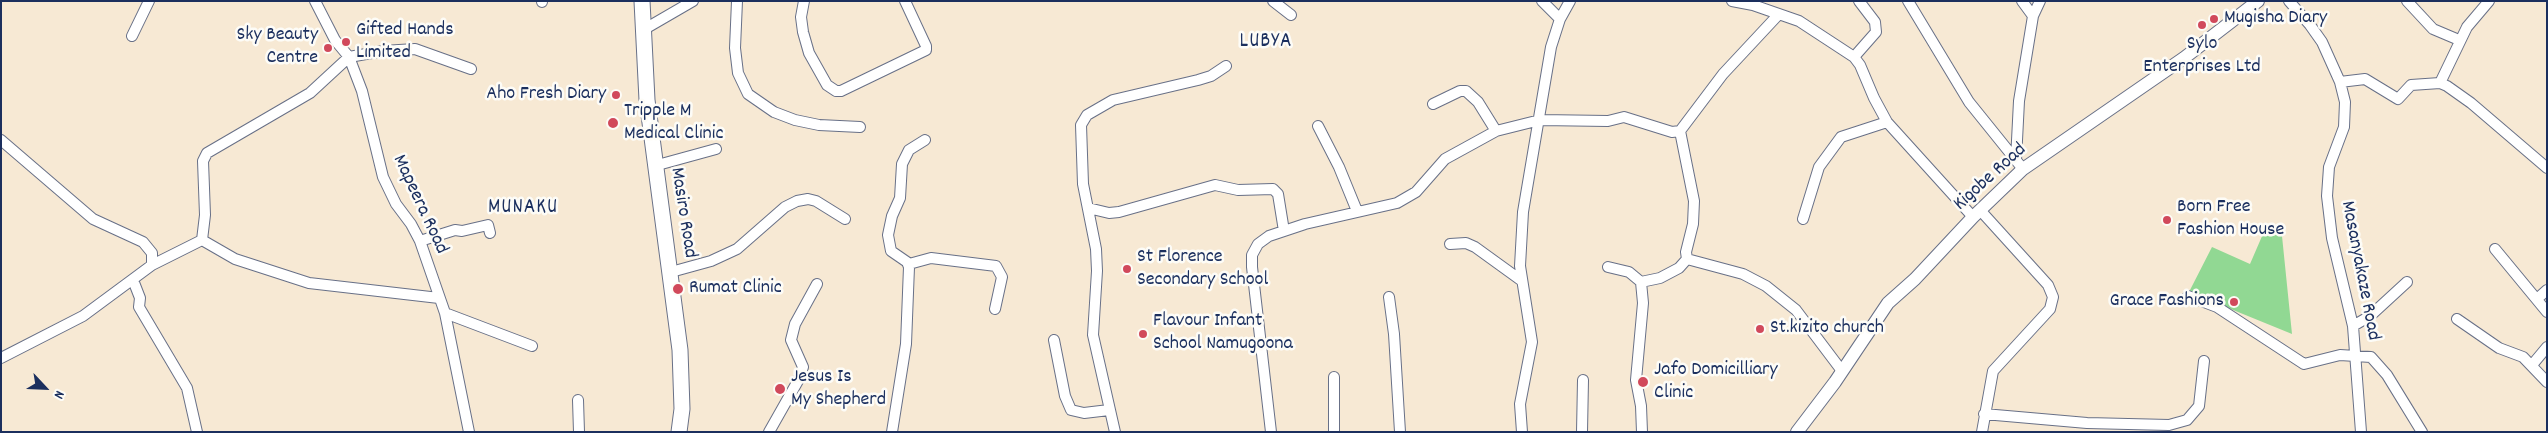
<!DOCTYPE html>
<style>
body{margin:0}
#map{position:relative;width:2548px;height:433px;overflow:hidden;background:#f7e9d4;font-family:Dekko,sans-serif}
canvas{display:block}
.frame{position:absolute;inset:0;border:2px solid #1b2f5e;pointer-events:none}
.north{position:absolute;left:20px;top:363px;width:50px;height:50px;-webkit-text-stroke:4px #fdfcf7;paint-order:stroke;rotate:115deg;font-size:14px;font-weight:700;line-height:20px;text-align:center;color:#1b2f5e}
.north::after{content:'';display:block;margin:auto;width:18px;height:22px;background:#1b2f5e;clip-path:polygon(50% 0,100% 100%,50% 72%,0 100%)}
</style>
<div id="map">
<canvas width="2548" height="433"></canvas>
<div class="frame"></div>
<div class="north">N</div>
</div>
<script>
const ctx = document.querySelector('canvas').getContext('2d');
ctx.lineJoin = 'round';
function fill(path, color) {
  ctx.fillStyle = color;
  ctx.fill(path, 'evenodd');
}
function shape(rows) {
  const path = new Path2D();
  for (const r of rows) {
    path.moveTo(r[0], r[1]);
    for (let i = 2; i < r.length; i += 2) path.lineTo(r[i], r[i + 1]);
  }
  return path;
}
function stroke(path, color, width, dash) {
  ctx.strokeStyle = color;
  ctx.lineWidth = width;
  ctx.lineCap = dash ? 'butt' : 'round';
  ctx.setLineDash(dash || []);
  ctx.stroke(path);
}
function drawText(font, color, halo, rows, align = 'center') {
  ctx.font = font + ' Dekko,sans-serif';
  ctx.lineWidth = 5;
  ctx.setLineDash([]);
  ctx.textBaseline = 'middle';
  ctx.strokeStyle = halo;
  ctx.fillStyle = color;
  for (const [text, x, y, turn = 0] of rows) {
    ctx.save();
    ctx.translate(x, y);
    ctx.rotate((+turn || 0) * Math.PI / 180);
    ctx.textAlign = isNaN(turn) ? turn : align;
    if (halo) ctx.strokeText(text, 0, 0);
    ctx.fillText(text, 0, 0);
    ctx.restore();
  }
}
fill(shape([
 [2266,227,2282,236,2292,334,2189,292,2212,247,2250,264]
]), '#91d893');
const minor = shape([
 [315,1,335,40,349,57,362,91,383,177,396,204,411,224,420,241,445,313,469,432],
 [542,1,542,2],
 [737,1,735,48,738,73,748,94,774,112,795,120,819,125,860,127],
 [804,1,801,17,803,32,809,53,827,85,836,91,841,91,926,50,926,46,905,1],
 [1273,1,1291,15],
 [1542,1,1560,19],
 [1732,1,1753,5,1799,21,1854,57,1860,65,1874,98,1887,122,1973,217],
 [1908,1,1969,102,2023,169],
 [2022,1,2033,16],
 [2289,1,2310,25,2322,42,2340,82,2345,102,2344,127,2329,167,2327,196,2332,238,2353,326,2361,432],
 [2407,1,2433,29,2459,40],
 [643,30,693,1],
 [132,36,149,1],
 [1854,57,1876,32,1875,22,1859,1],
 [2340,82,2365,79,2398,99,2411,85,2440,83,2447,86,2471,103,2547,168],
 [2440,83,2467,27,2489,1],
 [1433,104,1460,91,1466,91,1478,102,1496,131],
 [1318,126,1339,167,1357,211],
 [1680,131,1694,201,1693,224,1686,252,1687,259,1743,274,1766,286,1796,310,1842,371],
 [1,140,93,219,143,242,152,253,152,265],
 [2016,160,2019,101,2033,16,2040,1],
 [654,166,716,149],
 [1088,208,1109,213,1119,212,1215,185,1238,190,1273,189,1278,194,1284,231],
 [1980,210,2048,285,2053,297,2050,309,1993,371,1982,432],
 [1803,219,1819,167,1841,137,1887,122],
 [202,240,205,215,203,161,207,153,310,93,349,57,383,51,415,49,471,69],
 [420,241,455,230,462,231,488,225,490,233],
 [1450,244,1466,243,1475,247,1522,281],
 [2495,249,2547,312],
 [909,264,931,258,996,266,1002,277,995,309],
 [1608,267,1629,272,1641,282,1643,303,1636,380,1641,406,1642,432],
 [671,272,711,261,737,249,785,207,797,201,808,199,816,201,845,219],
 [133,280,140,298,139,307,187,388,197,432],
 [1641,282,1660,278,1679,268,1687,259],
 [2188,296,2217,307,2304,364,2340,355,2371,357,2387,375,2422,432],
 [1389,297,1394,334,1400,432],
 [2537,299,2547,290],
 [445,313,532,346],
 [2457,319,2499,348,2523,357,2547,382],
 [2353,326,2370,316,2407,282],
 [1054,340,1065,396,1071,410,1084,413,1109,410],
 [1,358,83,316,152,265,202,240,235,259,309,283,439,298],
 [2532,365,2547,347],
 [578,400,579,432],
 [1984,414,2087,423,2169,425,2187,420,2199,406,2204,361],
 [769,432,799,379,803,367,791,340,795,324,817,284],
 [892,432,906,344,909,267,907,262,891,251,888,235,892,216,900,198,902,164,909,150,925,140],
 [1115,432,1093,335,1097,271,1096,249,1083,184,1081,125,1087,115,1113,100,1198,80,1211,76,1226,66],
 [1271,432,1252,267,1252,255,1258,244,1269,236,1305,224,1397,203,1416,192,1445,159,1496,131,1540,120,1608,121,1624,117,1672,132,1680,131,1723,74,1779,14],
 [1334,432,1334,377],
 [1522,432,1520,404,1532,342,1520,266,1523,212,1551,47,1560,19,1570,1],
 [1582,432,1583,380]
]);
const tertiary = shape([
 [1797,432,1835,382,1888,303,1915,279,1973,217,2023,169,2184,58,2258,1]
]);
const secondary = shape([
 [642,1,647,100,680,350,682,409,679,432]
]);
stroke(minor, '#687087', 12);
stroke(tertiary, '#687087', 14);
stroke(secondary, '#687087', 17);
stroke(minor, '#fff', 10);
stroke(tertiary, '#fff', 12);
stroke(secondary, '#fff', 15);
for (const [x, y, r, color] of [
 [2214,19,5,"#d1495b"],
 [2202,25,5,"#d1495b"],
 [346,42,5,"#d1495b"],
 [328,48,5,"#d1495b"],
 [616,95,5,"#d1495b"],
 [613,123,6,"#d1495b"],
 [2167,220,5,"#d1495b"],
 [1127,269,5,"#d1495b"],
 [678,289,6,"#d1495b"],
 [2234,302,5,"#d1495b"],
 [1760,329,5,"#d1495b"],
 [1143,334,5,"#d1495b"],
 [1643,382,6,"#d1495b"],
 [780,389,6,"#d1495b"]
]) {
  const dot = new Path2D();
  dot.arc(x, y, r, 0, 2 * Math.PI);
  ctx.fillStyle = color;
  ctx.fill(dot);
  stroke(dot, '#fdfcf7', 2);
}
drawText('20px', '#1b2f5e', '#fdfcf7', [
 ["Mugisha Diary",2224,19],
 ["Gifted Hands",356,31],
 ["Limited",356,54],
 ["Sky Beauty",318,36,"right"],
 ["Centre",318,59,"right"],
 ["Sylo",2202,45,"center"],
 ["Enterprises Ltd",2202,68,"center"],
 ["Aho Fresh Diary",606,95,"right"],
 ["Tripple M",624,112],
 ["Medical Clinic",624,135],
 ["Born Free",2177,208],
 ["Fashion House",2177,231],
 ["St Florence",1137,258],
 ["Secondary School",1137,281],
 ["Rumat Clinic",689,289],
 ["Grace Fashions",2224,302,"right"],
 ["Flavour Infant",1153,322],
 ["School Namugoona",1153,345],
 ["St.kizito church",1770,329],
 ["Jafo Domicilliary",1654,371],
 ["Clinic",1654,394],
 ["Jesus Is",791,378],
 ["My Shepherd",791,401]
], 'left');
drawText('20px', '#1b2f5e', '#fdfcf7', [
 ["Kigobe Road",1991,178,-42],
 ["Mapeera Road",419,205,65],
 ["Masiro Road",682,213,81],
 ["Masanyakaze Road",2359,271,79]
]);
ctx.letterSpacing = '1px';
drawText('21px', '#1b2f5e', '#fdfcf7', [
 ["LUBYA",1266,43],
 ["MUNAKU",523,209]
]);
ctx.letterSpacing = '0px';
</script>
